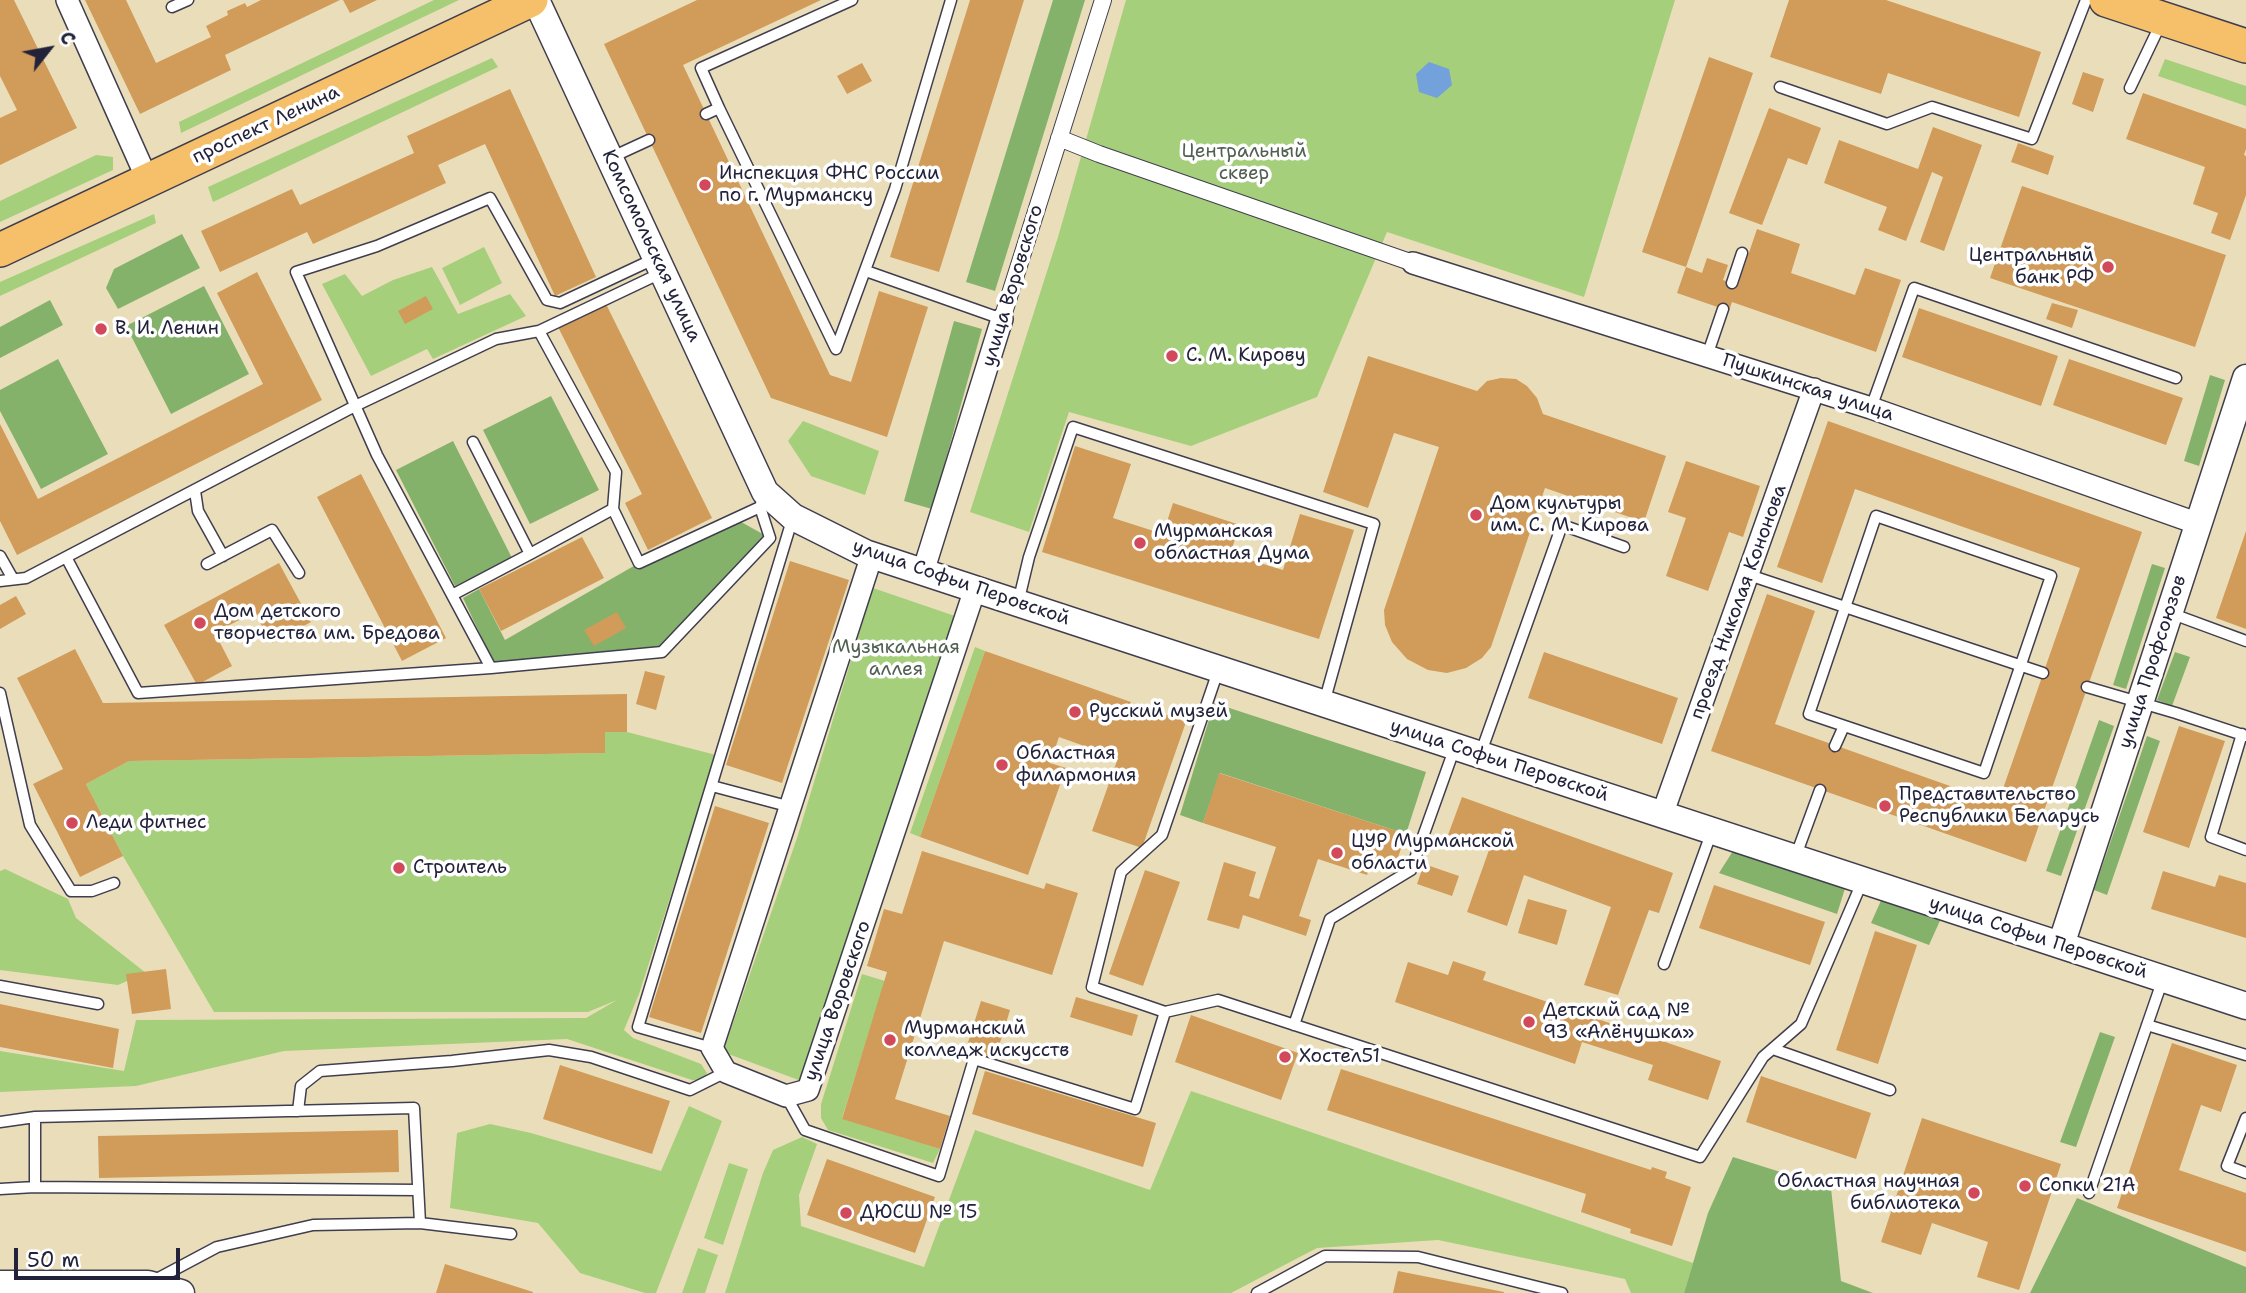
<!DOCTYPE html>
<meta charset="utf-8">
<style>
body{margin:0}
#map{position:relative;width:2246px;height:1293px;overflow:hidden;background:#eadeba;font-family:"Shantell Sans",sans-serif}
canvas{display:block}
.north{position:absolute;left:14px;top:14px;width:70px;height:70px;-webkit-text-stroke:5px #fff;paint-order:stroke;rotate:59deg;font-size:19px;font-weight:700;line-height:28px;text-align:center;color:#22223b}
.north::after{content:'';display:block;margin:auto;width:24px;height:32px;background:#22223b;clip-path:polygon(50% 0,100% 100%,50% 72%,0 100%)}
.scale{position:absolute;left:14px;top:1248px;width:166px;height:32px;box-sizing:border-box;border:4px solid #22223b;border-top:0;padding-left:9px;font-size:21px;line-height:24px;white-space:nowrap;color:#22223b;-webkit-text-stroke:5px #fff;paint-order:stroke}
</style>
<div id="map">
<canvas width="2246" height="1293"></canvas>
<div class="north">С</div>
<div class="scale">50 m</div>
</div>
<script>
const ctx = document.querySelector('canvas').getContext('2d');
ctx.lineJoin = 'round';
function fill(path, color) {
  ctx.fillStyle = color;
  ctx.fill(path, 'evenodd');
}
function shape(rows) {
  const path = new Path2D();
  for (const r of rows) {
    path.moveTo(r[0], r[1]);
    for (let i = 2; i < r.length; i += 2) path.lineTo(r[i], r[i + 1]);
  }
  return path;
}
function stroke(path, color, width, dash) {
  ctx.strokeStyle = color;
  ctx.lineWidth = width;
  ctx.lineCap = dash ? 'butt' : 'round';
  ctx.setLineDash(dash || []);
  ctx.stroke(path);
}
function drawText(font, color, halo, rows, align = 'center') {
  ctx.font = font + ' "Shantell Sans",sans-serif';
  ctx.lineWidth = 7;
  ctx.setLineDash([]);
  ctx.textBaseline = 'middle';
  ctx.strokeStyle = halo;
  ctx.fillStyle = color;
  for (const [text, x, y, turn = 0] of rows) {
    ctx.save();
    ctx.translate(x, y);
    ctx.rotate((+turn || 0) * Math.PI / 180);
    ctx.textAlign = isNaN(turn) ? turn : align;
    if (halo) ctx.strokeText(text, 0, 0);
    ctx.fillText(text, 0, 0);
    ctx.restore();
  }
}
fill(shape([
 [434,0,459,0,181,133,179,122],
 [1126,0,1675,0,1584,297,1387,232,1317,397,1191,446,1069,412,1029,532,970,512,1058,237],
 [492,58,498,67,213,202,208,187],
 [2165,59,2246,86,2246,106,2158,76],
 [96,155,113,157,113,170,0,222,0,201],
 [154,214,156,223,0,296,0,282],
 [484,247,502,283,460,305,442,268],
 [432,267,458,314,510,294,526,316,433,359,427,349,371,376,322,284,345,274,362,296,393,280],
 [803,421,879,451,865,495,811,476,788,441],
 [873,588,955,616,804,1082,723,1052,797,838],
 [975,647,985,651,920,837,910,833],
 [605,732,627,732,716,755,639,994,624,1030,633,1038,701,1064,707,1073,702,1080,692,1080,567,1039,284,1051,136,1086,0,1092,0,1051,124,1071,136,1020,586,1018,617,1000,588,1012,214,1012,123,856,86,784,129,761,605,753],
 [5,869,68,899,76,918,146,973,118,985,0,970,0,871],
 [862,974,885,981,842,1118,940,1149,933,1163,828,1130,821,1118,821,1104],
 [1191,1091,1693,1263,1684,1293,1631,1293,1625,1279,1438,1240,1317,1248,1231,1293,725,1293,763,1173,773,1150,802,1137,817,1144,799,1195,801,1226,924,1267,975,1130,1150,1190],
 [689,1106,722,1121,656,1293,645,1293,580,1273,538,1223,450,1208,457,1133,490,1124,531,1133,661,1171],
 [729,1163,748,1169,723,1245,704,1238],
 [698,1248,718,1255,705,1293,682,1293]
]), '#a5cf7b');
fill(shape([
 [1053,0,1085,0,995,291,966,282],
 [182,234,200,268,118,309,106,288,114,269],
 [204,286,249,374,171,414,126,326],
 [50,300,63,325,0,358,0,327],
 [954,321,982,329,932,509,904,501],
 [58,359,108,454,41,489,0,411,0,390],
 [2210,375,2225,380,2199,466,2184,461],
 [551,396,599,490,530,524,483,430],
 [453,441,512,558,455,586,396,470],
 [734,518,770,538,662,652,493,662,463,598,479,589,505,640,639,563],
 [2152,564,2165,568,2126,689,2113,685],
 [2175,652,2190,657,2172,706,2157,700],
 [1214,703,1426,772,1406,834,1220,773,1203,823,1180,815],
 [2099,720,2114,726,2061,876,2046,871],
 [2147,736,2160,741,2107,895,2094,890],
 [1738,843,1847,882,1837,914,1719,873],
 [1883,896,1943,914,1929,945,1871,923],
 [2100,1032,2115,1037,2076,1147,2060,1142],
 [1733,1157,1831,1188,1841,1281,1873,1293,1684,1293,1708,1213],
 [2077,1198,2246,1267,2246,1293,2030,1293]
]), '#84b26b');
fill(shape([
 [1429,62,1449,69,1452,85,1437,98,1419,92,1416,74]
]), '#72a1db');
fill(shape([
 [0,0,14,0,77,128,0,165,0,118,17,110,0,76],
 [85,0,126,0,156,63,211,37,206,26,228,15,227,11,245,3,247,7,261,0,340,0,225,55,231,70,140,114],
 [343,0,377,0,350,13],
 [697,0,821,0,683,65,830,375,851,382,879,291,928,307,887,437,771,398,604,44],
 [970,0,1024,0,939,272,890,257],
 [1789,0,1886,0,2041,52,2019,117,1888,73,1881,94,1770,57],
 [1709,57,1753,73,1686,267,1642,252],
 [862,63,872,81,847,94,837,76],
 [2083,72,2104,79,2093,112,2072,104],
 [510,89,596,277,555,296,485,144,438,165,446,183,313,244,307,232,220,272,201,231,292,189,300,205,414,153,407,136],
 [2143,93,2246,129,2246,149,2244,155,2246,156,2246,195,2230,240,2211,233,2218,213,2193,204,2205,167,2126,139],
 [1769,108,1821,128,1807,165,1788,158,1762,225,1729,213],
 [1933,127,1982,145,1944,251,1920,242,1943,177,1932,172,1906,241,1878,230,1887,207,1824,183,1839,140,1918,169],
 [2018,143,2054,156,2048,175,2011,162],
 [2022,186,2226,255,2195,347,1990,278],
 [1757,229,1800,244,1791,273,1855,295,1865,268,1901,280,1876,352,1732,302,1729,311,1677,293,1686,267,1702,273,1707,258,1728,265,1723,280,1738,285],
 [257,272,322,400,17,555,0,521,0,424,38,499,263,384,217,293],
 [426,296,433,309,405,324,398,311],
 [2052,303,2078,310,2072,328,2046,319],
 [606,304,712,518,648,550,625,503,642,494,558,327],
 [1919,308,2058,356,2041,406,1902,357],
 [1368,356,1477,391,1487,381,1501,378,1516,379,1527,386,1537,398,1543,414,1666,456,1644,522,1545,488,1491,647,1482,658,1466,668,1447,673,1428,670,1407,659,1392,642,1385,625,1384,610,1439,447,1394,433,1368,508,1323,492],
 [2069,359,2183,398,2166,445,2053,405],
 [1828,421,2142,532,2026,862,1711,751,1767,594,1815,611,1775,724,1998,803,2080,568,1855,489,1822,583,1777,567],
 [1075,446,1131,464,1113,518,1163,534,1173,503,1240,525,1230,554,1283,570,1300,514,1354,530,1319,639,1042,552],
 [1686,461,1760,486,1743,537,1729,532,1708,591,1666,576,1686,518,1668,512],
 [361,474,446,638,402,661,317,497],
 [2246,531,2246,629,2216,618],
 [582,537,604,578,501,631,479,589],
 [790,561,849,580,782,783,726,765],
 [279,563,311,622,272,643,254,612,215,633,232,666,197,685,164,625],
 [16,596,26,614,0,629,0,605],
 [617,612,626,628,594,646,584,630],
 [75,649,103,703,627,694,627,732,605,732,605,753,129,761,86,784,123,856,80,877,33,784,63,769,17,678],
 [985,651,1131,702,1128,713,1142,718,1146,707,1186,722,1142,848,1092,831,1118,758,1059,737,1050,763,1066,768,1028,875,920,837],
 [1544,652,1678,698,1662,744,1528,698],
 [645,671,665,676,656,710,636,704],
 [2179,726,2225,741,2189,848,2143,832],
 [1219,773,1406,834,1394,869,1372,861,1367,875,1318,859,1299,916,1311,920,1306,936,1243,915,1239,929,1207,920,1224,862,1256,872,1249,896,1259,899,1276,847,1203,823],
 [1462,797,1673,873,1659,913,1649,910,1618,995,1584,985,1611,907,1524,875,1507,926,1467,912,1489,850,1448,835],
 [715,806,769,823,701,1033,649,1017],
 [922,851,1044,889,1046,883,1078,893,1052,975,944,941,895,1099,950,1116,940,1149,842,1119,887,972,867,966,884,909,902,914],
 [1424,864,1459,876,1452,896,1417,884],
 [1145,870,1180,882,1143,986,1109,974],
 [2163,871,2215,887,2219,875,2246,883,2246,938,2151,909],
 [1714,885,1825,922,1810,965,1699,928],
 [1528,899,1567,910,1557,945,1518,933],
 [1875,931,1917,945,1878,1064,1836,1050],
 [1453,961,1486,972,1483,980,1721,1061,1708,1100,1648,1080,1653,1065,1582,1042,1575,1064,1395,1002,1408,962,1448,975],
 [166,969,171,1009,132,1014,126,974],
 [1076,997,1138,1015,1132,1036,1070,1017],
 [981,1001,1010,1010,995,1059,966,1049],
 [0,1004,119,1029,113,1068,0,1047],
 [1191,1015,1298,1053,1281,1100,1175,1062],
 [2172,1043,2237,1065,2221,1112,2201,1105,2179,1170,2246,1193,2246,1252,2117,1208],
 [560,1065,670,1101,652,1154,543,1119],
 [1341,1069,1651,1170,1652,1167,1667,1172,1665,1178,1691,1187,1672,1246,1630,1233,1631,1229,1581,1212,1586,1194,1327,1110],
 [985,1071,1156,1123,1143,1167,972,1114],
 [1761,1076,1871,1113,1856,1159,1746,1122],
 [1922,1118,2061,1164,2019,1290,1977,1277,1988,1242,1932,1223,1921,1255,1881,1242],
 [398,1130,399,1172,99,1178,98,1136],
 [827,1159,935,1197,915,1253,807,1215],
 [445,1264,533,1292,533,1293,436,1293],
 [1398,1271,1504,1292,1504,1293,1393,1293]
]), '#d19b59');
const service = shape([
 [172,7,188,0],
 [1780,87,1887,124,1932,107,2032,139,2086,0],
 [2130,88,2162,21],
 [719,108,836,349,895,189,951,0],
 [706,114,719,108,701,68,852,0],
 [610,158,649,140],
 [656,258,560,303,547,300,490,198,377,246,296,272,377,455,491,668,662,652,770,538,760,507,764,495],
 [866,271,1002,319],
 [1732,283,1742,253],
 [539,331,616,472,613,509,639,563,760,507],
 [1707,356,1723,309],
 [1871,408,1914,288,2176,378],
 [473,442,530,554,613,509],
 [195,491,198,511,223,556],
 [1876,516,2051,576,1984,773,1809,714,1876,516],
 [0,556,13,579],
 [66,557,138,693,491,668],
 [207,564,272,530,299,573],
 [1749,575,2043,673],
 [0,581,26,578,355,406,496,339,539,331,661,273],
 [452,595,530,554],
 [1018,603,1029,557,1073,427,1374,524,1324,703],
 [2170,613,2246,641],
 [1218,671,1162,835,1121,872,1092,987,1165,1012,1218,1000,1700,1157,1763,1057,1801,1024,1863,880],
 [2087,687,2176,713,2246,736],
 [0,693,30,825,71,891,92,891,114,883],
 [2242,734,2211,837,2246,850],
 [1835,746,1844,726],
 [1480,755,1562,525,1624,547],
 [712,786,791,807],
 [1795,858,1820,790],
 [1664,964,1712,831],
 [0,986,98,1004],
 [1294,1025,1330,919,1411,870,1455,747],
 [2147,1025,2246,1055],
 [712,1048,638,1027,793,517],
 [1773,1049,1890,1090],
 [786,1096,805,1130,939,1176,974,1059,1135,1109,1165,1012],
 [298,1111,301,1086,320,1071,452,1061,549,1050,591,1057,690,1090,726,1072],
 [2246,1118,2227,1166,2246,1173],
 [0,1122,35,1117],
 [35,1187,35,1117,414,1108,420,1223],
 [0,1189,35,1187,418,1190],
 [2089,1193,2163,979],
 [155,1280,217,1247,313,1225,420,1223,511,1234],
 [1257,1293,1325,1256,1418,1257,1562,1293]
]);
const pedestrian = shape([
 [1059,138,1099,154,1413,263],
 [1002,319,1103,0]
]);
const minor = shape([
 [67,0,148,181],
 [1413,263,1871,408,2199,524],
 [872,555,712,1048,726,1072,786,1096,808,1090,975,589],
 [923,572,1002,319],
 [1662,815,1814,389]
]);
const tertiary = shape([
 [536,0,765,492,793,517,865,553,2246,1006],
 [2061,945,2246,378],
 [0,1284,148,1284,181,1293]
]);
const primary = shape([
 [2106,0,2246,46],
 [0,250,531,0]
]);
stroke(service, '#403e4e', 13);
stroke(pedestrian, '#403e4e', 18);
stroke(minor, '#403e4e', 24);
stroke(tertiary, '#403e4e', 29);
stroke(primary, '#403e4e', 36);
stroke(service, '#fff', 10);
stroke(pedestrian, '#fff', 16);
stroke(minor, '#fff', 21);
stroke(tertiary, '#fff', 26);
stroke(primary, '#f6c06b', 33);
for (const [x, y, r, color] of [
 [705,185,7,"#d1495b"],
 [2108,267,7,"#d1495b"],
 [101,329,7,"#d1495b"],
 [1172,356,7,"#d1495b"],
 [1476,515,7,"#d1495b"],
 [1140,543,7,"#d1495b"],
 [200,623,7,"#d1495b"],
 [1075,712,7,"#d1495b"],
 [1002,765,7,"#d1495b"],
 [1885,806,7,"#d1495b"],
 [72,823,7,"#d1495b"],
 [1337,853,7,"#d1495b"],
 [399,868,7,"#d1495b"],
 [1529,1022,7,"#d1495b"],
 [890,1040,7,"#d1495b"],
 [1285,1057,7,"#d1495b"],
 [2025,1186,7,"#d1495b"],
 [1974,1193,7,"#d1495b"],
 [846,1213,7,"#d1495b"]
]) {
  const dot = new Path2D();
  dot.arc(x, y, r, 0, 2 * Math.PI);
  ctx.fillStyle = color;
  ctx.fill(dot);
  stroke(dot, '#fff', 2.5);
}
drawText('19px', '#22223b', '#fff', [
 ["проспект Ленина",266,125,-25],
 ["Комсомольская улица",651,246,65],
 ["улица Воровского",1013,286,-73],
 ["Пушкинская улица",1808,388,18],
 ["улица Софьи Перовской",961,583,19],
 ["проезд Николая Кононова",1739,602,-70],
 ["улица Профсоюзов",2153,662,-72],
 ["улица Софьи Перовской",1499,761,18],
 ["улица Софьи Перовской",2038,938,18],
 ["улица Воровского",838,1001,-71]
]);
drawText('19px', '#505f51', '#fff', [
 ["Центральный",1244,152],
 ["сквер",1244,174],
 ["Музыкальная",896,648],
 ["аллея",896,670]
]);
drawText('19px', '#22223b', '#fff', [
 ["Инспекция ФНС России",719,174],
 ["по г. Мурманску",719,196],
 ["Центральный",2094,256,"right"],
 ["банк РФ",2094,278,"right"],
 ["В. И. Ленин",115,329],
 ["С. М. Кирову",1186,356],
 ["Дом культуры",1490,504],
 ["им. С. М. Кирова",1490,526],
 ["Мурманская",1154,532],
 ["областная Дума",1154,554],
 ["Дом детского",214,612],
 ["творчества им. Бредова",214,634],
 ["Русский музей",1089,712],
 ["Областная",1016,754],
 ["филармония",1016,776],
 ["Представительство",1899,795],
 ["Республики Беларусь",1899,817],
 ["Леди фитнес",86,823],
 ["ЦУР Мурманской",1351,842],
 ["области",1351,864],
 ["Строитель",413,868],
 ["Детский сад №",1543,1011],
 ["93 «Алёнушка»",1543,1033],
 ["Мурманский",904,1029],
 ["колледж искусств",904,1051],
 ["Хостел51",1299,1057],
 ["Областная научная",1960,1182,"right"],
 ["библиотека",1960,1204,"right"],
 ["Сопки 21А",2039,1186],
 ["ДЮСШ № 15",860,1213]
], 'left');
</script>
